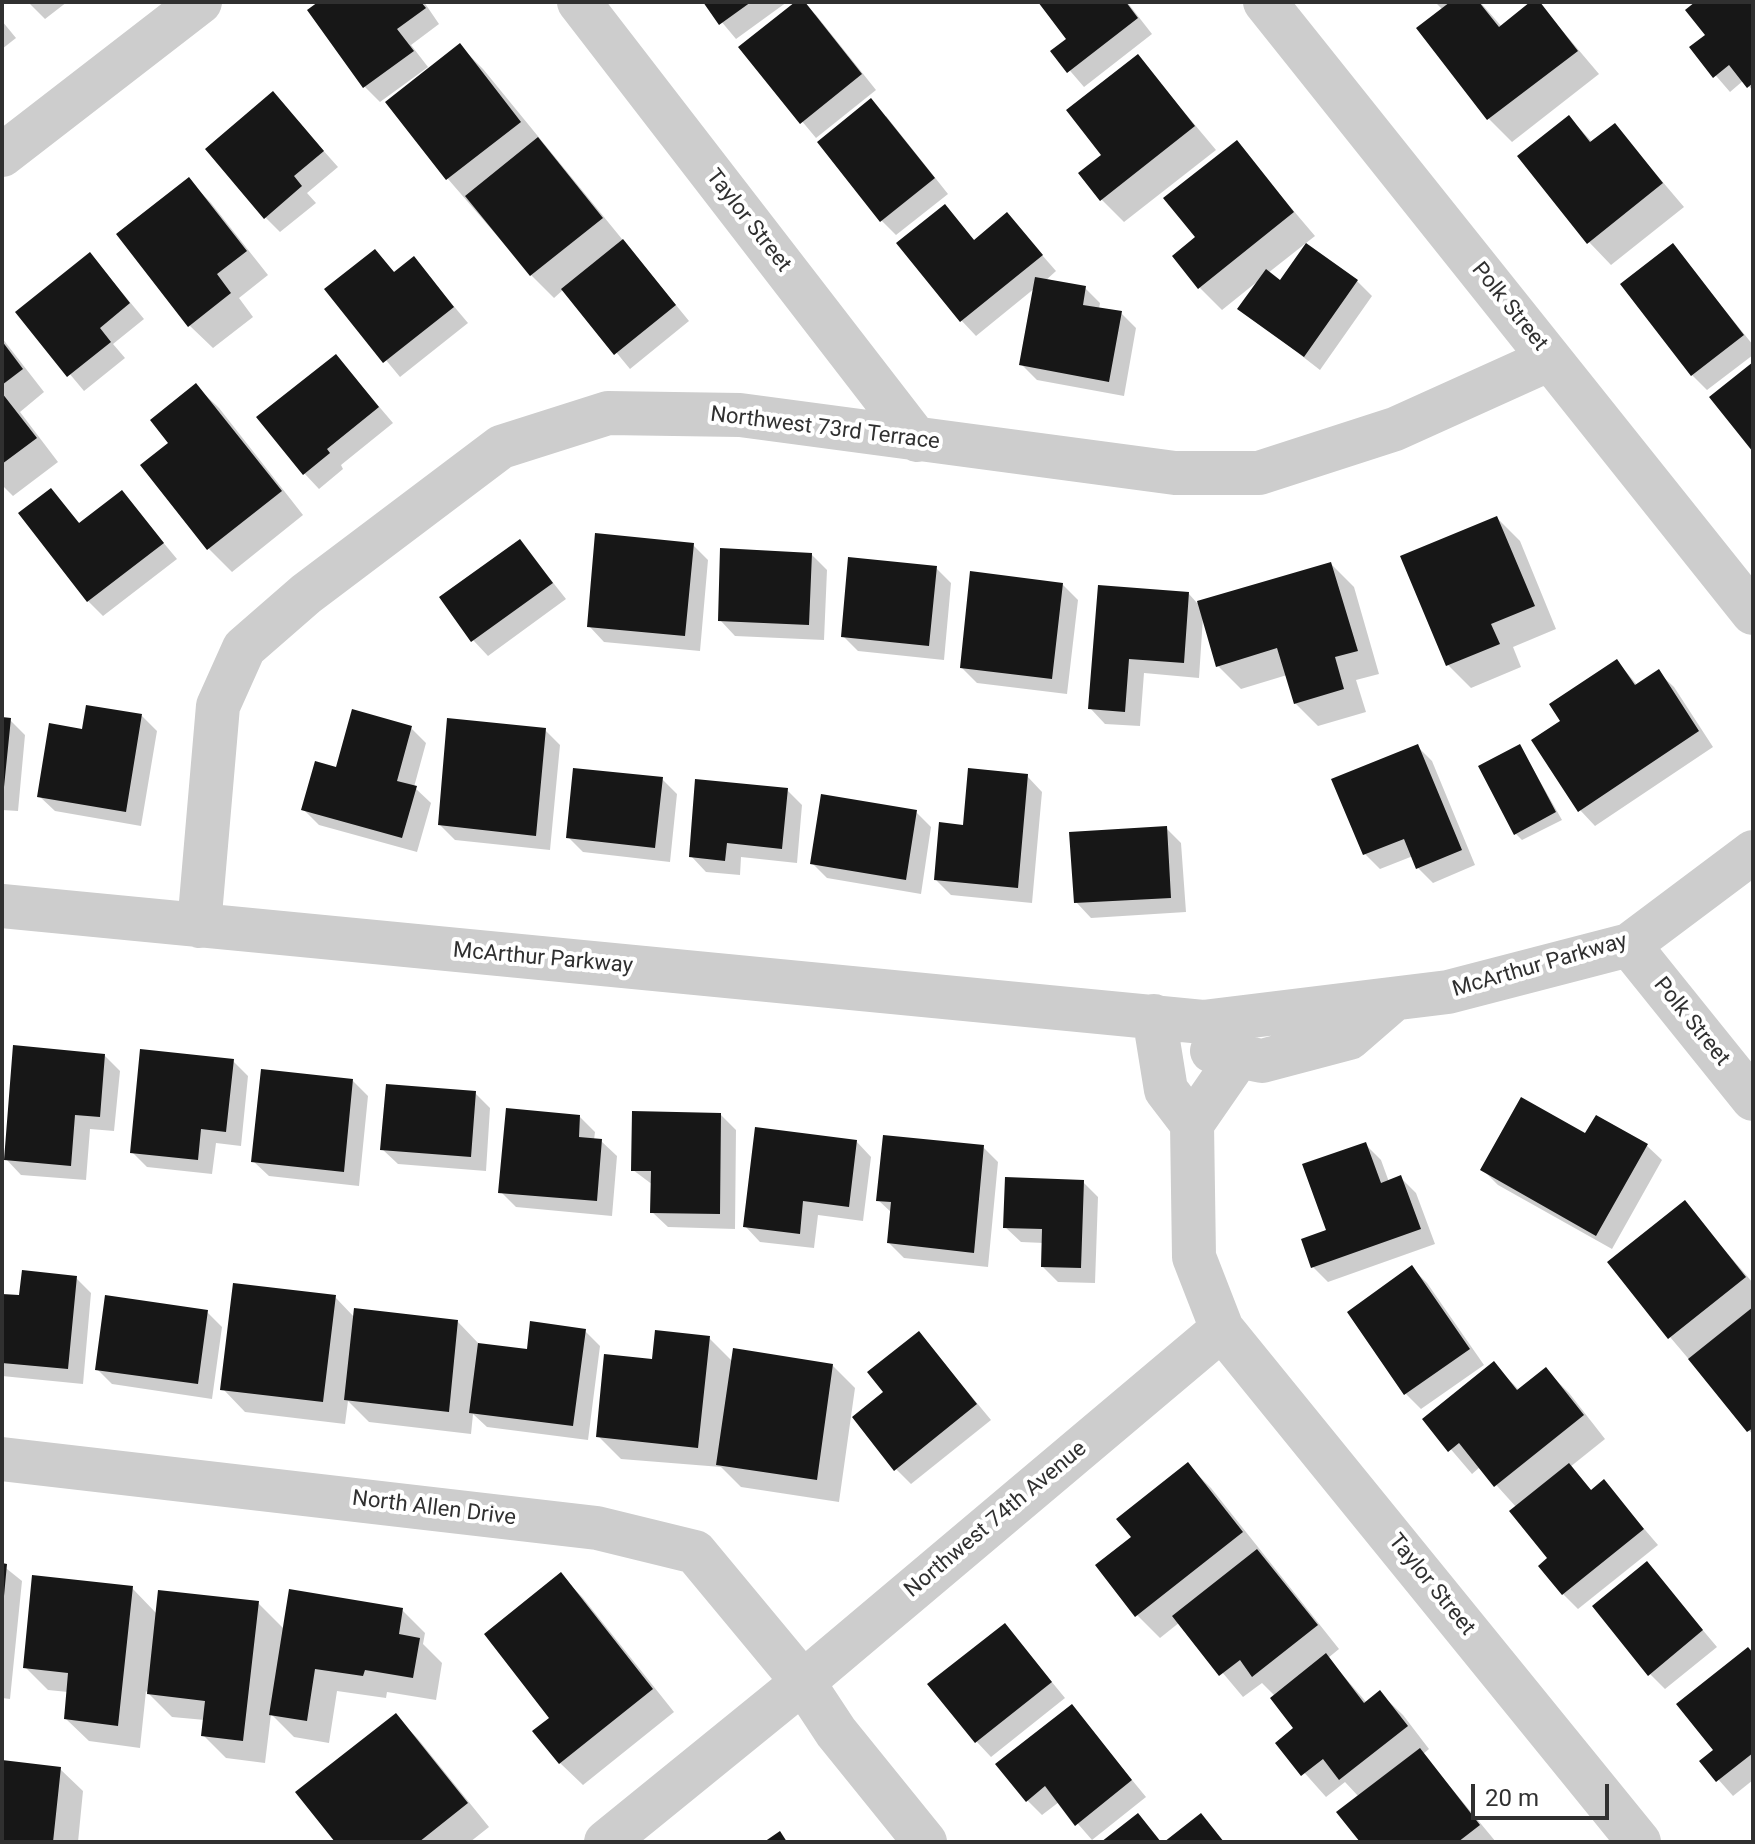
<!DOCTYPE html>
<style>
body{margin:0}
#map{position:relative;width:1755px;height:1844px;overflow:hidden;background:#fff;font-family:Roboto,sans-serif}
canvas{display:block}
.frame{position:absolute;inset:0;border:4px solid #303030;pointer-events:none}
.scale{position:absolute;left:1471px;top:1784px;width:138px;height:36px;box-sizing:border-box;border:4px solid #303030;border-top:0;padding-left:10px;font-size:24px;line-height:28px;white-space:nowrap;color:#303030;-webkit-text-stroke:6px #fff;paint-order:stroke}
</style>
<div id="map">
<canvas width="1755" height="1844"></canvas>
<div class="frame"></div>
<div class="scale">20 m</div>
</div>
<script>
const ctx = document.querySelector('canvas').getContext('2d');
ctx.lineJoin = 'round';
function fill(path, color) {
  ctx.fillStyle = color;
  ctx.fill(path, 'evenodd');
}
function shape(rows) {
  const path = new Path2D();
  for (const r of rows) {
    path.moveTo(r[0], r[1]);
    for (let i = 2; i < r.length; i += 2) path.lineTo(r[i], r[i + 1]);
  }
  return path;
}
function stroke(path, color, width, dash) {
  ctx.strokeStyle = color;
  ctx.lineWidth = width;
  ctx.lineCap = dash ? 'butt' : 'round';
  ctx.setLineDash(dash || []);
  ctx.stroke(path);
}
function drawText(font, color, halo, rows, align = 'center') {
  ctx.font = font + ' Roboto,sans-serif';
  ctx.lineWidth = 8;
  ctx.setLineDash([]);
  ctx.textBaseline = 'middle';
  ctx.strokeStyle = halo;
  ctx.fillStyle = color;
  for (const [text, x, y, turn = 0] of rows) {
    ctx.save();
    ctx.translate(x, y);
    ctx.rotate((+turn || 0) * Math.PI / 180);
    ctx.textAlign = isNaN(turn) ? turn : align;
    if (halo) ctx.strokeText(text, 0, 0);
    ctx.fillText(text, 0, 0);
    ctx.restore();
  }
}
fill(shape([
 [28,2,67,2,45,19],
 [321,2,424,2,439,24,411,45,428,67,380,102,365,87],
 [705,2,787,2,736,39],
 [798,2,803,2,816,15,876,90,816,138,741,48],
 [1040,2,1127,2,1152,34,1084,87,1053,51,1069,39],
 [1435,2,1480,2,1502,27,1538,2,1599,74,1512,142,1489,119,1419,28,1443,10],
 [1698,2,1753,2,1753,91,1744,80,1730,92,1692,48,1707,35],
 [2,21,16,38,2,49],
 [460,46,483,69,689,321,630,369,564,289,554,298,531,275,448,179,388,103],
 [1137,56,1216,150,1124,222,1101,199,1104,156],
 [273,94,338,167,307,193,316,203,280,232,265,217],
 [886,116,948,194,896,235,881,220],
 [1569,117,1593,143,1615,126,1684,207,1611,265,1589,242],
 [1236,143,1315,236,1268,273,1280,283,1357,281,1372,296,1320,370,1240,308,1258,281,1222,310,1199,287],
 [189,180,211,203,268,275,239,298,253,317,213,348,190,326,119,234],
 [944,207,975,241,1007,215,1056,271,1045,281,1085,288,1100,303,1099,309,1121,313,1136,328,1124,396,1037,380,1022,365,1035,288,976,336,961,320],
 [1673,246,1753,345,1753,355,1707,390,1692,375],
 [375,252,395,273,414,259,468,323,400,377,327,289],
 [90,254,144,319,113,344,125,358,84,391,18,312],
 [2,338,44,392,20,412,58,462,13,496,2,485],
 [336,356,393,423,341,465,343,469,319,489,304,473],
 [196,386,219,408,303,515,232,572,209,549,143,465,170,444],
 [51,490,80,524,122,493,177,559,103,616,88,601],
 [1497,518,1520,541,1556,629,1513,647,1521,667,1471,688,1448,665],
 [520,541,566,599,488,656,473,640],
 [693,545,708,560,700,651,604,642,589,626],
 [811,554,827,570,824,640,735,636,720,620],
 [1331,564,1354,587,1379,674,1356,680,1366,712,1318,726,1295,703,1287,675,1241,689,1218,666,1203,617,1199,678,1144,673,1140,726,1105,724,1090,708,1100,587,1189,594,1197,603],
 [936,568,951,583,944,660,858,651,843,636],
 [1062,584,1078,600,1067,694,977,683,962,668],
 [1617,661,1638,686,1658,672,1674,687,1713,747,1595,826,1580,810,1563,722],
 [142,716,157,731,141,826,55,811,39,796,84,731],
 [2,719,10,720,25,735,18,811,2,810],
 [411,728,426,743,414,787,431,803,417,852,319,825,304,810,338,769],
 [545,730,560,745,550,850,455,840,440,825],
 [1417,746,1432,761,1475,865,1433,883,1418,868,1413,856,1380,869,1365,854],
 [1520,746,1562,820,1522,840,1515,833],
 [1027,776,1042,792,1032,903,951,895,936,880,965,827],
 [662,779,677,794,670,862,583,852,568,837],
 [787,790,802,805,797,863,741,857,740,875,706,872,691,856],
 [916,812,931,827,921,894,827,878,812,863],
 [1166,828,1181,843,1186,912,1091,918,1076,902],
 [104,1055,120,1071,114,1131,90,1129,86,1180,21,1175,6,1159],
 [233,1061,248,1076,241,1146,216,1143,212,1174,147,1167,132,1152],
 [353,1081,368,1096,359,1186,269,1176,253,1161],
 [475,1093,490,1108,486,1171,398,1164,382,1149],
 [721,1115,736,1130,735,1229,668,1227,652,1212,653,1185,633,1170],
 [580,1117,595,1132,594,1140,601,1141,617,1156,612,1216,516,1207,501,1192],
 [1586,1136,1646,1145,1662,1160,1612,1249,1498,1185,1483,1170],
 [856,1141,871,1157,863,1221,818,1215,814,1248,760,1242,745,1226],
 [1365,1144,1381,1160,1389,1182,1401,1178,1416,1193,1435,1244,1328,1282,1313,1267],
 [983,1147,998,1162,988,1267,904,1258,889,1243,892,1213,878,1200],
 [1083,1182,1098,1197,1095,1283,1058,1282,1043,1267,1044,1243,1021,1242,1005,1227],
 [1684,1203,1753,1283,1753,1435,1670,1337],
 [1412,1268,1427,1283,1484,1365,1421,1409,1406,1394,1349,1313],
 [76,1278,91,1293,83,1384,2,1376,2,1296,21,1298],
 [335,1297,355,1318,458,1322,480,1345,528,1351,585,1331,600,1346,588,1440,487,1427,473,1414,471,1434,369,1422,348,1401,345,1424,245,1412,223,1389],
 [207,1312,222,1327,212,1399,112,1384,97,1369],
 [919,1333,991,1420,911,1484,896,1469,886,1392],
 [709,1338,733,1362,832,1365,855,1388,839,1502,741,1487,721,1467,621,1459,598,1436,654,1361],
 [1494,1364,1520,1391,1546,1370,1569,1393,1605,1439,1570,1467,1592,1491,1604,1482,1658,1545,1578,1609,1563,1594,1550,1558,1517,1508,1480,1467,1472,1474,1425,1419],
 [1188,1465,1211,1488,1339,1649,1328,1658,1367,1703,1380,1693,1403,1715,1429,1749,1423,1754,1496,1842,1362,1842,1359,1797,1345,1782,1326,1797,1278,1743,1296,1728,1275,1696,1262,1683,1243,1697,1180,1622,1160,1638,1137,1615,1133,1537],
 [1647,1564,1717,1647,1665,1689,1650,1674],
 [2,1565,22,1581,10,1699,2,1698],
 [561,1575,583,1598,674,1712,583,1785,560,1763,552,1718],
 [132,1588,157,1614,258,1603,284,1629,402,1610,425,1633,423,1644,442,1663,436,1700,387,1692,386,1698,337,1691,329,1743,294,1737,271,1714,265,1763,226,1758,203,1735,205,1720,172,1717,146,1691,140,1748,89,1741,66,1719,68,1692,48,1690,25,1667],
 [1005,1625,1065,1698,991,1757,976,1741],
 [1753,1654,1753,1780,1733,1796,1702,1761,1715,1750],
 [1072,1707,1146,1797,1092,1840,1059,1802,1042,1815,1027,1800],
 [396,1716,418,1739,489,1827,470,1842,338,1842],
 [2,1762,60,1769,83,1791,78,1842,2,1842]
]), '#0003');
fill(shape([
 [318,2,421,2,426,8,397,29,414,51,363,88,307,10],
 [703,2,751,2,719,25],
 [795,2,805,2,862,74,800,124,738,47],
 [1038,2,1126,2,1138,18,1067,73,1050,51,1066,39],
 [1450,2,1479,2,1499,27,1530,2,1540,2,1578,51,1487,120,1416,28],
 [1695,2,1753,2,1753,83,1747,88,1729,65,1713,78,1689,47,1705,35,1685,10],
 [460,43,521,122,446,180,385,102],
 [1138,54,1195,126,1100,201,1078,173,1101,155,1066,110],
 [273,91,324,151,294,176,302,186,264,219,205,149],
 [871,98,935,178,880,222,817,142],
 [1569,115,1590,142,1615,123,1663,183,1587,244,1517,156],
 [538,137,603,218,530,276,465,196],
 [1237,140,1294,212,1198,289,1172,256,1195,237,1163,198],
 [189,177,247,251,217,274,231,293,188,327,116,234],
 [945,204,974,240,1007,212,1043,255,960,322,896,243],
 [623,239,676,305,614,355,561,289],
 [1306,243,1358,280,1304,357,1237,309,1266,269,1280,280],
 [1673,243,1744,335,1691,376,1620,284],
 [375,249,394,272,414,256,454,307,383,363,324,289],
 [90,252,130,303,100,328,111,342,67,377,15,312],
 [1035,277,1086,286,1083,305,1122,311,1109,382,1019,365],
 [2,341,23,369,2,385],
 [336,354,379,407,327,449,330,453,303,475,256,417],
 [1753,362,1753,452,1709,397],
 [196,383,282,491,207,550,140,465,168,443,150,420],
 [2,393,37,438,2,464],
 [51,488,79,523,122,490,164,543,87,602,18,513],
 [1497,516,1535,606,1491,624,1500,644,1446,666,1400,556],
 [595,533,694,543,685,636,587,627],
 [520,539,553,583,471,642,439,597],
 [720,548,812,553,809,625,718,621],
 [848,557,937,566,929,646,841,637],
 [1331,562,1358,651,1335,657,1344,689,1294,704,1277,648,1216,667,1197,601],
 [970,571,1063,583,1052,679,960,668],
 [1098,585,1189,592,1184,663,1129,659,1125,712,1088,709],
 [1617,659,1635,685,1659,669,1699,731,1578,812,1531,740,1560,721,1549,704],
 [86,705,142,714,126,812,37,797,49,723,82,729],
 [352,709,412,726,397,781,417,786,402,838,301,810,315,761,336,767],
 [2,717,11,718,4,787,2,787],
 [447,718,546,728,536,836,438,825],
 [1418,744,1462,850,1416,869,1404,839,1363,855,1331,779],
 [1520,744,1556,812,1514,835,1478,766],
 [573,768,663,777,655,848,566,838],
 [968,768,1028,774,1018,888,934,880,939,822,963,825],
 [695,779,788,788,782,849,727,843,725,861,689,857],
 [821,794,917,810,906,880,810,864],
 [1167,826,1171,898,1074,903,1069,832],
 [13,1045,105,1054,100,1117,75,1115,71,1166,4,1160],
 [140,1049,234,1059,226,1132,201,1129,198,1160,130,1153],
 [261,1069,353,1079,344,1172,251,1162],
 [386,1084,476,1091,471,1157,380,1150],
 [1521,1097,1585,1133,1596,1115,1648,1144,1596,1236,1480,1170],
 [506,1108,580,1115,579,1137,602,1139,597,1201,498,1193],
 [632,1111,721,1113,720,1214,650,1213,651,1171,631,1171],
 [755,1127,857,1140,849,1207,803,1201,800,1234,743,1227],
 [883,1135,984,1145,974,1253,887,1243,891,1202,876,1201],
 [1366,1142,1381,1183,1401,1175,1421,1229,1311,1268,1301,1239,1326,1230,1302,1164],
 [1005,1177,1084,1180,1081,1268,1041,1267,1042,1229,1003,1228],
 [1685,1200,1746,1277,1668,1339,1607,1262],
 [1412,1265,1470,1349,1404,1395,1347,1312],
 [22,1270,77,1276,68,1369,2,1363,2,1294,19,1295],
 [233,1283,336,1295,323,1402,220,1390],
 [105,1295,208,1310,198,1384,95,1370],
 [1753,1307,1753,1428,1747,1432,1688,1359],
 [354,1308,458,1320,449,1412,344,1400],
 [530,1321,586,1329,573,1426,469,1413,478,1343,527,1349],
 [655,1330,710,1336,698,1448,596,1437,604,1354,652,1359],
 [919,1331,977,1404,894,1471,852,1417,883,1392,867,1372],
 [733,1348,833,1364,817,1480,716,1465],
 [1494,1361,1517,1390,1546,1367,1584,1415,1494,1487,1459,1443,1448,1452,1422,1419],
 [1188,1462,1243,1532,1135,1617,1095,1565,1131,1537,1116,1519],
 [1569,1463,1591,1490,1604,1479,1644,1529,1562,1595,1538,1566,1547,1558,1509,1511],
 [1257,1549,1318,1625,1252,1677,1240,1660,1219,1676,1172,1616],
 [1647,1561,1703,1630,1648,1676,1592,1606],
 [2,1563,7,1564,4,1596,2,1596],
 [561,1572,653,1689,559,1764,532,1731,549,1718,484,1634],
 [32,1575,133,1586,118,1726,64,1719,68,1673,23,1668],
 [289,1589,403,1608,399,1634,420,1638,413,1678,365,1670,363,1676,315,1669,307,1721,269,1715],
 [158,1590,259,1601,243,1741,201,1736,205,1701,147,1694],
 [1005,1623,1052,1682,975,1743,927,1684],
 [1748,1647,1753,1653,1753,1753,1716,1782,1699,1761,1713,1750,1676,1704],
 [1326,1653,1364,1703,1380,1690,1408,1726,1339,1780,1323,1759,1301,1776,1275,1743,1293,1728,1270,1698],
 [1072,1704,1132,1780,1075,1826,1045,1786,1026,1802,995,1764],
 [396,1713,468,1803,419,1842,335,1842,295,1792],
 [1420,1748,1480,1825,1458,1842,1360,1842,1336,1812],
 [2,1760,61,1767,53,1842,2,1842],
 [1138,1813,1161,1842,1101,1842],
 [1201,1813,1224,1842,1164,1842],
 [780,1831,787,1842,764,1842]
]), '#171717');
stroke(shape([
 [579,2,917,440],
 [1265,2,1753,613],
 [2,155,200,2],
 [2,906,1203,1022,1448,992,1629,945,1753,852],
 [199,926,218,706,244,648,306,594,501,447,608,413,740,415,1175,473,1259,473,1395,429,1550,359],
 [1629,945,1753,1099],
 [1154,1016,1166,1090,1192,1124],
 [1212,1051,1262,1061,1349,1038,1394,999],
 [1222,1329,1639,1842],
 [2,1459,597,1528,695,1552,803,1682,836,1732,925,1842],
 [606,1842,803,1682,1222,1329,1194,1257,1192,1124,1239,1056]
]), '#cdcdcd', 44);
drawText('22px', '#303030', '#fff', [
 ["Taylor Street",748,221,52],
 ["Polk Street",1509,307,51],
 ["Northwest 73rd Terrace",825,429,7],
 ["McArthur Parkway",543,959,5],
 ["McArthur Parkway",1540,966,-16],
 ["Polk Street",1691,1022,51],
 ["North Allen Drive",434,1509,7],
 ["Northwest 74th Avenue",996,1520,-40],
 ["Taylor Street",1431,1585,51]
]);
</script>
